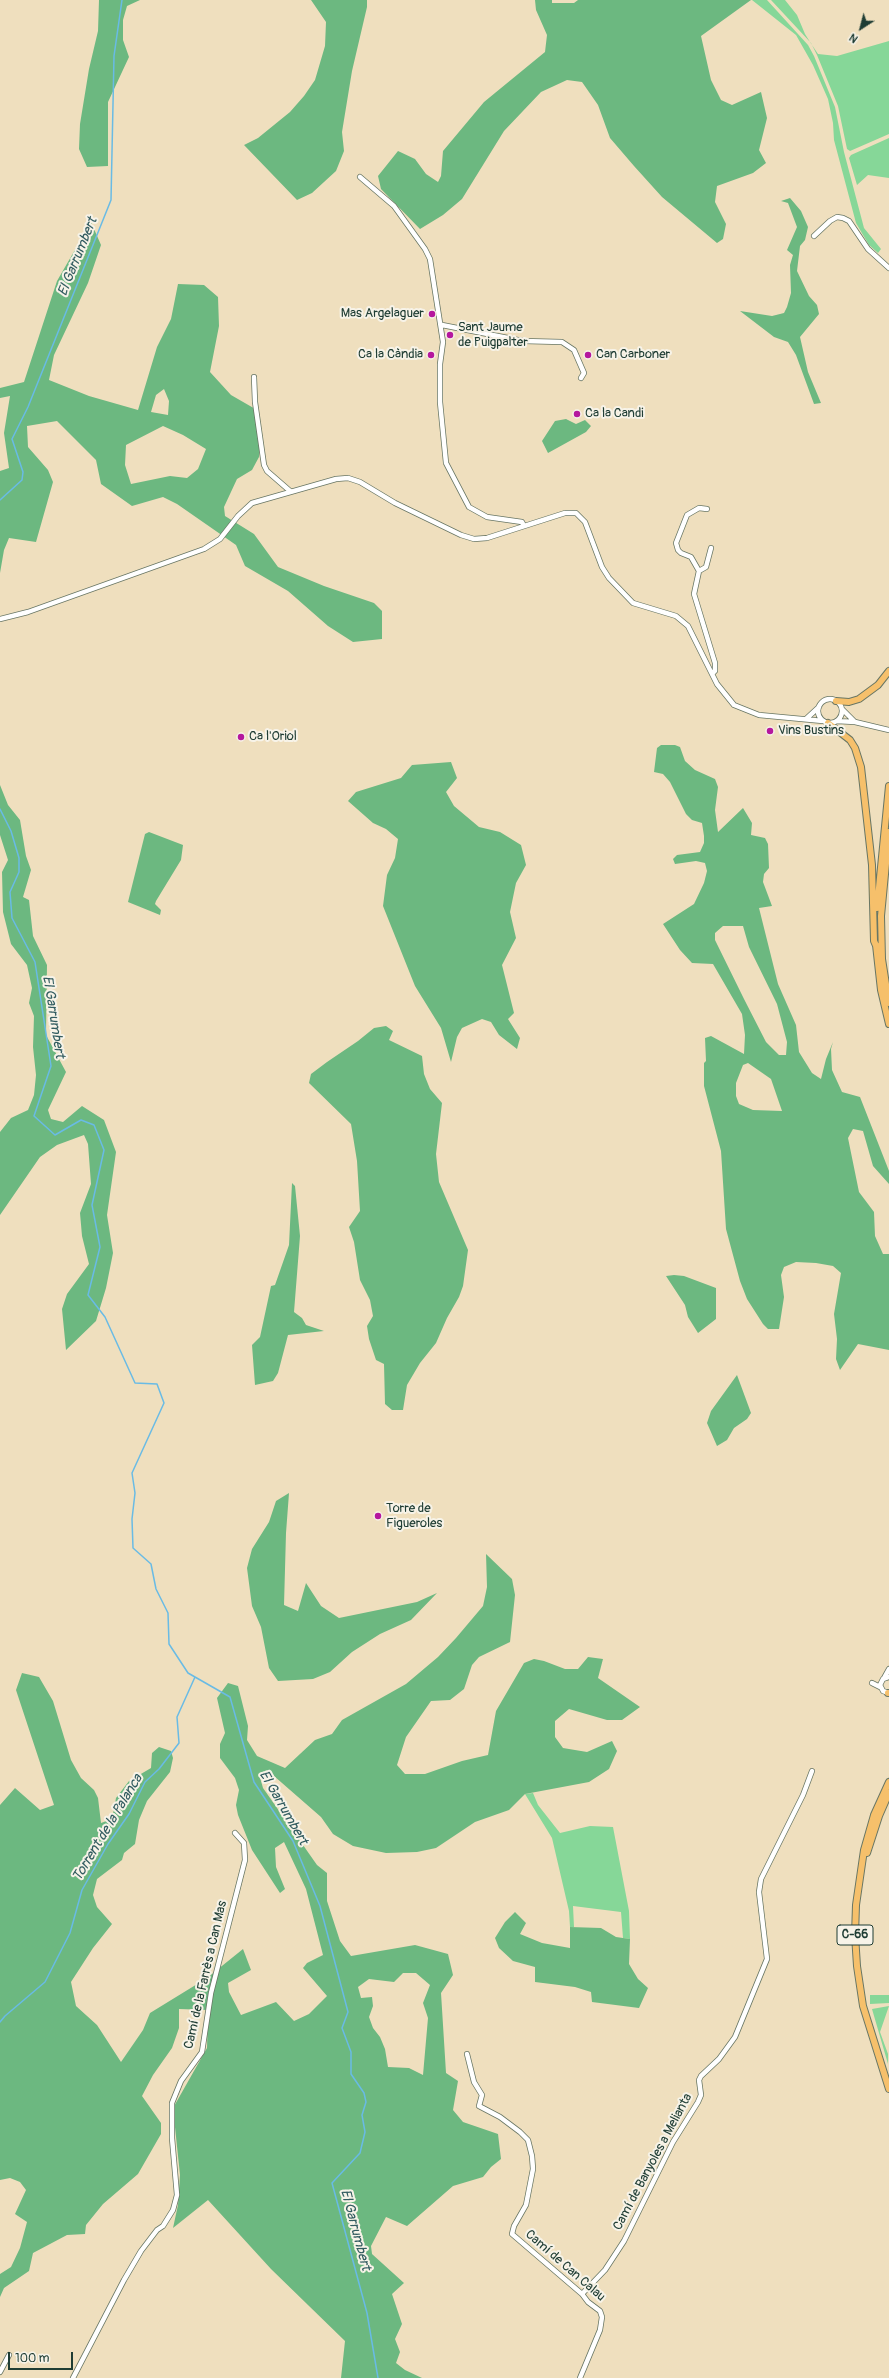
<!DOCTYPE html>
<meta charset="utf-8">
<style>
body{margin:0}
#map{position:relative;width:889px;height:2378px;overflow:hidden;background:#efdfbe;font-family:Pangolin,sans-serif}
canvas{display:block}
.north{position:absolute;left:841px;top:8px;width:40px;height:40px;-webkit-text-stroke:3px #f7f3e8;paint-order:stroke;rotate:216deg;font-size:11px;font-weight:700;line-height:16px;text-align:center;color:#1f3d34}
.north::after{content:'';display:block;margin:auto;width:14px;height:18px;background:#1f3d34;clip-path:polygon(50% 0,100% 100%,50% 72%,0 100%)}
.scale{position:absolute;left:8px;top:2352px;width:65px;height:18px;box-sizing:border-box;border:2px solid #1f3d34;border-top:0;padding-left:5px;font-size:12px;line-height:14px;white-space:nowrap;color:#1f3d34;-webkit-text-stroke:3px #f7f3e8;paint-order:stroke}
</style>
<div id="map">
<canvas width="889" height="2378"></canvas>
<div class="north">N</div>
<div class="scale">100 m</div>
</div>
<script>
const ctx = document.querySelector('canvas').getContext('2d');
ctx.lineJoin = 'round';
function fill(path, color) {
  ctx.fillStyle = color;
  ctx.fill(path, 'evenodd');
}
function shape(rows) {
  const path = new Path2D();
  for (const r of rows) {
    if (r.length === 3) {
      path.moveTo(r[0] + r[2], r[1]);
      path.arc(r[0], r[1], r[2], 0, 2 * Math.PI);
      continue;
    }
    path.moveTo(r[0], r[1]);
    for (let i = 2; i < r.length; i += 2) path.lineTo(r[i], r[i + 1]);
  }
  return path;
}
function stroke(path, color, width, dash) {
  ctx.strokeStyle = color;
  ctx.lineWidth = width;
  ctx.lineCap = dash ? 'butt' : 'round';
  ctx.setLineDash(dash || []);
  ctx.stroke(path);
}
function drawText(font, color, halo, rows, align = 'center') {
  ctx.font = font + ' Pangolin,sans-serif';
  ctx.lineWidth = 4;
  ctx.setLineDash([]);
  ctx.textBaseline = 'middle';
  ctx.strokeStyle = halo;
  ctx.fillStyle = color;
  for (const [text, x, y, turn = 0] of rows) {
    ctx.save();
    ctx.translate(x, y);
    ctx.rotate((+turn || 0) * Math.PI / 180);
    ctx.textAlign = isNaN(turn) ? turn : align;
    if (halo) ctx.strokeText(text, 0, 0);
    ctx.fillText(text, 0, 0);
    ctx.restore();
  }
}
fill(shape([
 [752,0,767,0,808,45,814,56,835,107,844,152,864,228,881,249,878,253,869,245,856,223,834,140,833,123,828,99,813,65,796,35],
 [771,0,785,0,797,15,805,34,810,42,818,54,837,56,889,41,889,134,850,151,847,149,838,106,817,55,811,43],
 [889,138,889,178,868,175,857,185,849,158,851,155],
 [533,1793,538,1805,560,1833,590,1826,613,1827,629,1911,630,1939,623,1938,621,1912,573,1906,574,1927,570,1927,569,1911,552,1838,525,1794],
 [870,1995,889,1995,889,2003,870,2004],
 [889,2006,880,2032,888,2054,888,2064,872,2009]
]), '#86d798');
fill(shape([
 [99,0,140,0,127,6,123,20,123,40,129,57,108,102,108,166,87,167,79,149,80,124,89,69,98,31],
 [311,0,367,0,367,7,352,71,342,132,344,151,336,171,312,193,297,200,244,145,258,138,290,112,304,96,315,80,325,46,326,22],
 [535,0,552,0,552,3,574,3,578,0,751,0,701,36,711,80,721,100,732,105,761,92,767,118,759,150,766,163,753,173,717,186,715,202,726,224,723,239,717,243,662,197,634,166,610,138,598,105,582,82,567,80,541,92,504,131,462,199,443,215,420,229,381,189,378,176,398,151,415,159,426,174,438,182,441,176,443,151,484,102,545,52,547,35,536,10],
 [790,198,801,211,808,227,805,240,800,246,797,271,809,296,817,305,819,314,800,337,808,372,821,403,814,404,796,355,788,342,774,337,740,311,772,316,784,313,787,307,791,293,790,265,793,255,787,250,797,227,788,203,781,201],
 [91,222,101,245,88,283,54,355,49,380,89,396,138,410,157,347,171,319,178,284,204,285,218,297,219,326,210,372,231,395,257,410,261,429,259,457,252,470,237,479,224,507,225,516,254,534,278,567,324,586,374,603,382,611,382,639,353,642,328,626,288,591,245,566,236,545,177,504,163,497,132,506,101,484,96,460,57,421,27,426,28,447,48,470,53,482,36,542,9,538,4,550,0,573,0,471,9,468,4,433,10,396,0,398,0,388,24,382,57,281],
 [164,389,169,401,168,415,151,412,156,395],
 [163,426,183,435,206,449,198,469,187,478,170,476,131,484,125,465,126,445],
 [566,419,576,424,585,420,591,426,586,432,548,453,542,441,555,421],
 [661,745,675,745,680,747,685,761,695,770,715,779,718,787,715,810,718,832,743,808,752,823,751,835,765,838,768,844,769,868,764,874,763,882,772,906,759,908,778,984,796,1025,799,1052,812,1073,821,1079,826,1059,833,1042,831,1049,832,1070,842,1092,860,1097,889,1171,889,1184,873,1166,863,1131,853,1129,848,1138,859,1192,874,1212,875,1236,883,1254,889,1254,889,1350,858,1344,840,1370,836,1359,837,1339,834,1314,841,1273,833,1266,816,1263,796,1262,784,1267,781,1275,784,1297,779,1329,768,1329,763,1324,747,1299,740,1281,726,1229,721,1151,704,1086,704,1063,706,1061,705,1038,711,1036,744,1054,745,1035,742,1014,713,964,692,963,680,950,663,924,694,904,704,883,707,871,705,863,696,861,675,864,673,859,677,855,700,852,704,843,704,836,702,823,692,820,686,814,670,782,663,774,654,772,657,748],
 [723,926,743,926,749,947,777,1004,787,1042,786,1055,779,1055,766,1042,744,999,715,940,715,933],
 [748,1063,771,1079,782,1111,753,1110,739,1104,736,1096,736,1083,743,1065],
 [451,762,457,778,446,792,454,806,479,827,500,832,521,845,526,865,516,883,510,912,516,938,502,965,514,1013,508,1019,520,1038,517,1049,499,1035,491,1022,482,1019,462,1028,457,1037,451,1062,441,1028,415,986,383,906,387,875,395,858,398,839,386,829,373,823,348,801,356,792,401,778,412,765],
 [0,785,8,805,20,820,26,856,31,870,23,897,29,900,33,936,47,965,46,1035,66,1072,48,1110,51,1119,63,1122,82,1106,104,1120,116,1152,107,1215,113,1253,106,1288,96,1321,66,1350,62,1309,67,1294,89,1264,82,1236,80,1213,91,1184,88,1144,84,1135,57,1145,40,1157,0,1215,0,1132,11,1118,28,1110,34,1095,36,1075,33,1047,34,1016,29,1003,32,988,27,965,11,944,3,912,2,872,8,860,0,835],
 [149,832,183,845,181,860,156,901,155,904,161,910,160,915,128,902,145,834],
 [386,1026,393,1031,389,1040,422,1056,424,1074,430,1089,442,1103,436,1154,439,1182,468,1250,463,1286,459,1297,447,1318,436,1343,420,1363,407,1385,403,1410,392,1410,385,1404,384,1364,376,1360,369,1339,367,1326,373,1316,370,1300,360,1280,354,1242,349,1227,360,1211,357,1161,351,1124,309,1083,311,1074,327,1062,358,1041,374,1028],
 [292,1183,295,1186,300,1236,294,1312,302,1318,306,1325,324,1331,288,1335,278,1373,273,1381,255,1385,252,1345,260,1337,271,1286,275,1285,289,1245],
 [674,1275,684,1276,716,1288,716,1319,698,1333,688,1317,685,1305,666,1276],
 [737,1375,751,1413,747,1419,734,1428,727,1440,717,1446,707,1423,711,1411],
 [289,1493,286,1533,284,1605,298,1611,306,1583,321,1606,339,1618,417,1602,437,1593,411,1620,380,1634,352,1652,330,1672,313,1679,278,1681,269,1668,261,1627,252,1606,247,1568,252,1549,269,1522,276,1501],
 [486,1554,512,1579,515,1595,510,1642,479,1657,472,1665,464,1689,450,1700,431,1701,406,1737,397,1765,405,1774,425,1774,462,1761,488,1755,496,1711,524,1663,534,1659,544,1661,565,1669,578,1669,588,1657,603,1659,598,1678,640,1707,622,1720,607,1720,569,1709,555,1721,555,1737,563,1748,587,1752,612,1741,617,1751,609,1769,589,1782,525,1794,509,1810,475,1822,436,1848,417,1852,386,1853,353,1846,333,1834,321,1817,274,1776,259,1774,263,1788,317,1865,327,1873,327,1901,340,1941,351,1956,415,1945,448,1954,453,1975,441,1993,446,2073,458,2081,453,2110,463,2122,498,2134,501,2159,491,2167,483,2177,453,2186,407,2226,386,2217,371,2246,372,2254,404,2283,392,2294,402,2324,395,2339,400,2352,396,2363,405,2370,422,2378,341,2378,345,2341,271,2269,208,2200,173,2228,178,2205,180,2175,173,2108,207,2048,208,2010,179,2009,179,2028,172,2048,153,2075,142,2096,161,2123,161,2134,138,2174,103,2204,86,2225,85,2234,67,2235,33,2253,29,2271,4,2288,0,2297,0,2274,11,2267,20,2248,27,2222,15,2214,26,2190,20,2182,10,2178,0,2180,0,1805,15,1788,40,1810,54,1805,16,1690,22,1673,39,1677,53,1701,71,1760,81,1778,94,1790,98,1798,101,1823,112,1819,116,1798,129,1781,151,1768,152,1753,159,1747,171,1751,173,1758,170,1772,147,1801,139,1820,135,1844,124,1853,122,1860,97,1879,93,1895,97,1907,112,1924,93,1948,71,1982,76,2006,97,2025,121,2062,143,2030,150,2013,207,1978,243,1949,251,1970,228,1983,229,1992,241,2015,276,2002,294,2021,309,2014,327,1996,303,1968,307,1963,323,1955,306,1889,284,1842,275,1848,276,1867,285,1889,280,1893,252,1850,238,1815,236,1805,239,1790,235,1778,220,1758,220,1744,225,1733,217,1698,228,1683,238,1686,248,1726,247,1740,257,1756,285,1768,315,1740,332,1734,342,1720,406,1684,438,1657,456,1638,483,1606,487,1587],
 [403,1973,416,1973,430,1985,423,2003,428,2018,423,2075,409,2068,388,2067,385,2049,380,2037,373,2028,369,2017,373,2006,372,1997,361,1998,358,1987,369,1979,394,1982],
 [515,1912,526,1923,520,1934,542,1943,570,1948,570,1927,601,1928,616,1937,630,1939,629,1964,638,1979,648,1988,639,2008,592,2002,591,1992,575,1987,535,1982,535,1967,513,1961,499,1948,495,1938,505,1922]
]), '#6cb880');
stroke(shape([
 [0,500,22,480,23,472,12,439,28,407,111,200,114,56,122,0],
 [0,809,11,831,19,858,19,872,10,892,12,918,35,962,51,1066,34,1116,55,1135,81,1120,94,1125,104,1150,92,1205,100,1247,88,1295,105,1317,135,1383,157,1384,164,1403,132,1473,135,1493,132,1519,133,1548,151,1564,156,1589,168,1613,169,1644,188,1673,230,1697,254,1782,293,1841,320,1906,348,2012,342,2028,351,2052,351,2074,364,2093,366,2102,362,2115,365,2132,360,2153,332,2183,367,2313,378,2378],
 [0,2022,5,2016,45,1982,70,1933,82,1890,108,1844,129,1814,145,1782,159,1769,179,1743,177,1717,195,1677]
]), '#69bbe5', 1.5);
const minor = shape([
 [360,177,394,206,425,249,430,259,443,342,440,364,440,402,446,463,469,507,487,517,522,522,524,526],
 [814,236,830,221,837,217,843,218,849,221,868,249,889,268],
 [442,325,523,341,562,342,574,350,584,373,581,378],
 [254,377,255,402,264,465,267,471,290,491],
 [707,509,699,508,687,515,676,543,678,550,681,553,691,557,699,571,694,594,715,663,715,671,712,674],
 [699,571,706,567,711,548],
 [0,619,28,612,204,549,220,539,238,516,252,503,336,479,348,478,360,482,395,503,461,535,474,539,487,538,565,513,576,513,585,522,602,567,609,578,633,603,676,616,688,626,717,684,734,705,759,715,823,721],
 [830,711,12],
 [842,709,855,722],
 [806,719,819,707],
 [837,721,855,722,889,730],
 [889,1677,883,1679,880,1685,883,1691,889,1693],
 [884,1678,889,1669],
 [872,1683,880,1687],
 [467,2054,474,2082,482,2095,479,2106,500,2117,520,2132,528,2140,532,2156,533,2169,526,2205,514,2226,512,2234,582,2294,588,2302,600,2311,602,2317,600,2330,580,2378],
 [582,2294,605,2270,624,2241,673,2142,698,2102,701,2095,699,2080,701,2076,719,2059,735,2037,767,1959,759,1892,761,1879,803,1795,812,1771],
 [0,2372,9,2355],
 [73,2378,124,2280,141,2251,157,2230,163,2226,173,2210,177,2195,172,2138,172,2103,181,2081,202,2052,211,1993,245,1860,244,1843,235,1833]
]);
const highway = shape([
 [836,701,849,702,859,699,878,685,889,671],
 [828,723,850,740,855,748,861,767,872,865,874,941,877,948],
 [889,832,881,916,882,959,889,1003],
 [877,908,889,786],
 [876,945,881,990,889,1024],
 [888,1693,889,1693],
 [889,1782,874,1815,864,1850,856,1905,855,1935,857,1966,863,2006,889,2089],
 [867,1853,879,1816,889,1793]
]);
stroke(minor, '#687664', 6);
stroke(highway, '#687664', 8);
stroke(minor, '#fff', 4.5);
stroke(highway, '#f6c06b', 6);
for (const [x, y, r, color] of [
 [432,314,4,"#b5179e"],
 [450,335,4,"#b5179e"],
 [431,355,4,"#b5179e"],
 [588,355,4,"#b5179e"],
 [577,414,4,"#b5179e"],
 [770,731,4,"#b5179e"],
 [241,737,4,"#b5179e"],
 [378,1516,4,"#b5179e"]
]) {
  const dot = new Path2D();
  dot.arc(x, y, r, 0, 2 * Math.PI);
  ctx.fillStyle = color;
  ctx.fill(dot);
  stroke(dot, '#f7f3e8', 1.5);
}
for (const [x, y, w] of [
 [855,1935,36]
]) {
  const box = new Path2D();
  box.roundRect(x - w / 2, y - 10, w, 20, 3);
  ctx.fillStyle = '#f7f3e8';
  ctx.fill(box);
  stroke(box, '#1f3d34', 1);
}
drawText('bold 12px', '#1f3d34', null, [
 ["C-66",855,1935]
]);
drawText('13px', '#1f3d34', '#f7f3e8', [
 ["Mas Argelaguer",424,314,"right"],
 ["Sant Jaume",458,328],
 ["de Puigpalter",458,343],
 ["Ca la Càndia",423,355,"right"],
 ["Can Carboner",596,355],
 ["Ca la Candi",585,414],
 ["Vins Bustins",778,731],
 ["Ca l'Oriol",249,737],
 ["Torre de",386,1509],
 ["Figueroles",386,1524]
], 'left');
drawText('13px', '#1f3d34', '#f7f3e8', [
 ["Camí de la Farrès a Can Mas",206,1975,-77],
 ["Camí de Banyoles a Melianta",653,2162,-62],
 ["Camí de Can Calau",565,2266,41]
]);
drawText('italic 14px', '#325c60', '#f7f3e8', [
 ["El Garrumbert",78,257,-68],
 ["El Garrumbert",53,1017,81],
 ["El Garrumbert",283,1808,60],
 ["Torrent de la Palanca",108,1828,-59],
 ["El Garrumbert",355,2230,75]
]);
</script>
